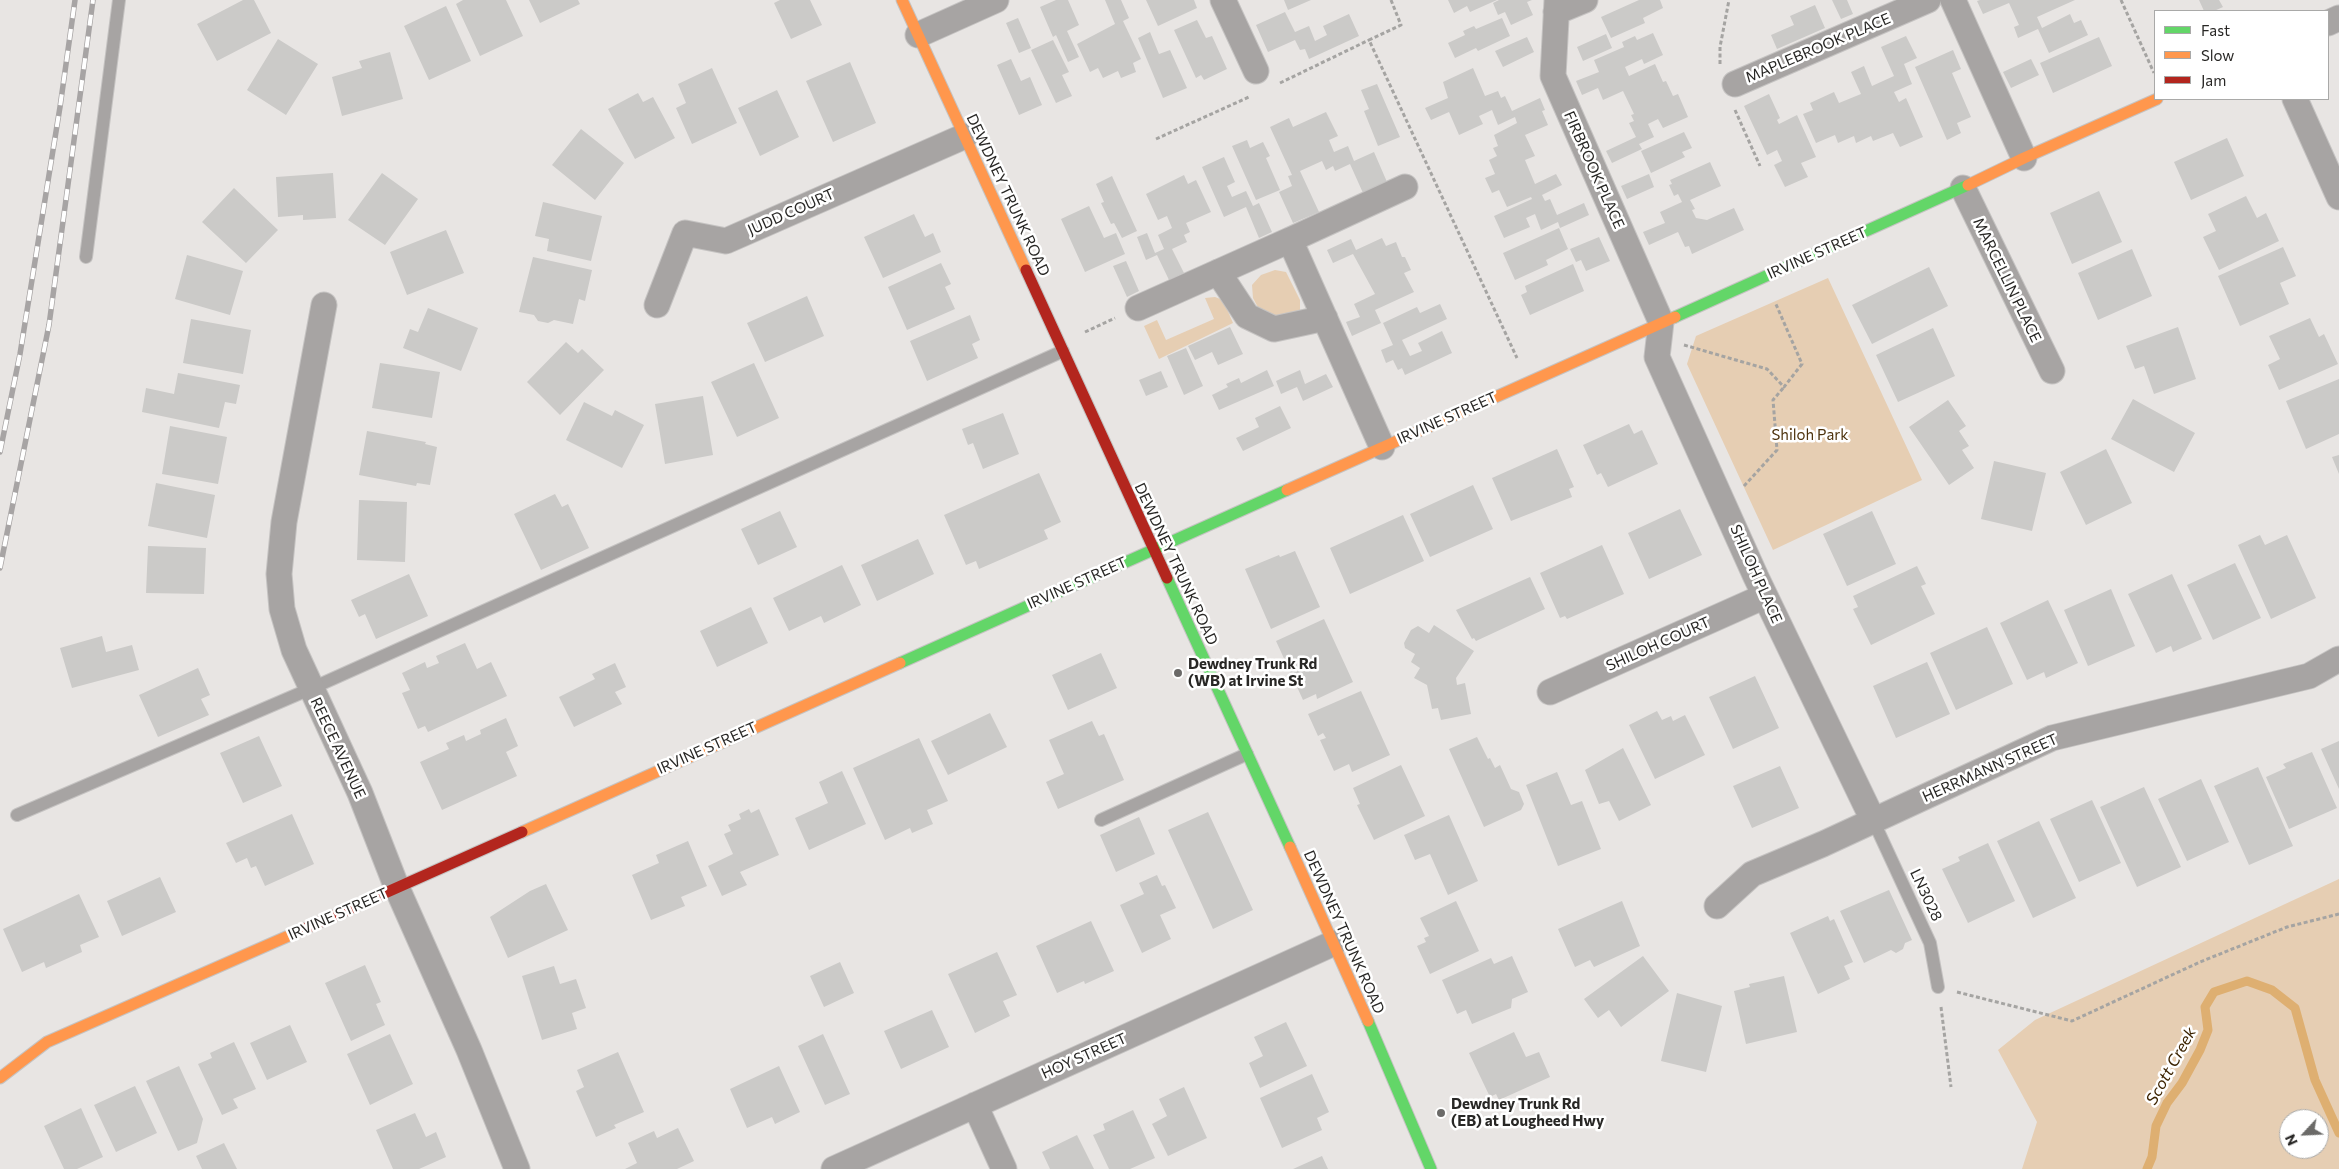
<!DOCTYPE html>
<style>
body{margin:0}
#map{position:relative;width:2339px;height:1169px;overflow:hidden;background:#e8e5e3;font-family:Commissioner,sans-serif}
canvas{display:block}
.legend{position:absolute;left:2154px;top:10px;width:175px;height:90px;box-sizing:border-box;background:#fff;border:1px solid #a9a9a8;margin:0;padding:6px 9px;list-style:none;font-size:15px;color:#282725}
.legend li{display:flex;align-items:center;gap:10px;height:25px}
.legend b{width:25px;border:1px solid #a9a9a8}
.north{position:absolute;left:2279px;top:1109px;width:50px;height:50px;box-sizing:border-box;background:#fff;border:1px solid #a9a9a8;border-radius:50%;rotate:245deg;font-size:14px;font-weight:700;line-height:20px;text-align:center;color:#282725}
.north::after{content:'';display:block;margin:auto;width:18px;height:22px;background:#6b6a68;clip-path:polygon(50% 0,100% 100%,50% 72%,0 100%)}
</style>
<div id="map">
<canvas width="2339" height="1169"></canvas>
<ul class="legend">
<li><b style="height:6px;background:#63d668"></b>Fast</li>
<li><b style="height:6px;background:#ff974d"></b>Slow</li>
<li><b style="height:6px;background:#b3261e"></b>Jam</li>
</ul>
<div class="north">N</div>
</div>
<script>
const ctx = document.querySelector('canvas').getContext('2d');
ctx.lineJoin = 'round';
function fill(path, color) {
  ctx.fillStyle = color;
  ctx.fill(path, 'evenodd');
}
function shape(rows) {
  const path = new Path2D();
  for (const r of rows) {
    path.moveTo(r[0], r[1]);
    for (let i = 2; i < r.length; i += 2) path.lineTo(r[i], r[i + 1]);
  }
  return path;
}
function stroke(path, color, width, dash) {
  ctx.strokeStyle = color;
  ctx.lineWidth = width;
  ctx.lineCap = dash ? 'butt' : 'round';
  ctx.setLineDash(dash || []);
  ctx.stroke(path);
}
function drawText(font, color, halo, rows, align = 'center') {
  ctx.font = font + ' Commissioner,sans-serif';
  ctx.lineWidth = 5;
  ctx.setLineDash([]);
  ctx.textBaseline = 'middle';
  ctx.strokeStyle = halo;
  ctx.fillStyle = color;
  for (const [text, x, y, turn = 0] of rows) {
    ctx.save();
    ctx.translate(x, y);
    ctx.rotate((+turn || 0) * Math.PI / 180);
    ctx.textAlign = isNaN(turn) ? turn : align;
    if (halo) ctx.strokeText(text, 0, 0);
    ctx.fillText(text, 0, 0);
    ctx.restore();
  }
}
fill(shape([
 [1275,270,1286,272,1300,300,1300,310,1297,317,1285,322,1262,315,1253,298,1252,285,1261,275],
 [1828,278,1922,480,1773,550,1687,364,1696,336],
 [1215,297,1223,300,1233,323,1159,359,1144,326,1157,320,1166,340,1214,319,1205,298],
 [2339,879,2339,1169,2022,1169,2037,1122,1998,1050,2035,1020],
 [2289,1119,2319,1119,2319,1149,2289,1149]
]), '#e6ceb3');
stroke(shape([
 [2147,1169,2152,1157,2156,1126,2167,1103,2182,1083,2200,1050,2208,1030,2205,1007,2214,992,2247,981,2272,990,2295,1008,2315,1080,2339,1133]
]), '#deaf71', 9);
fill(shape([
 [243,0,254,0,271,33,217,61,197,24],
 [463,0,506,0,523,36,480,56,456,4],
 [529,0,578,0,580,4,540,23],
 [780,0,810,0,822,25,791,39,774,3],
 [1056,0,1068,0,1079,25,1067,31,1079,57,1068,62,1056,35,1053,37,1040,7],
 [1105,0,1121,0,1129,18,1123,21,1141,59,1133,63,1136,72,1121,78,1118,71,1103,78,1098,68,1090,72,1077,44,1115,24],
 [1146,0,1194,0,1197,8,1158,26],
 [1284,0,1311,0,1288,10],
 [1448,0,1497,0,1470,12,1467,6,1454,13],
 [1499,0,1532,0,1527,2,1533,15,1511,25,1505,12,1498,15,1493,3],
 [1639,0,1660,0,1663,8,1643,18,1645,23,1611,38,1601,17],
 [1832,0,1847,0,1853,14,1841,19],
 [1980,0,2075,0,2037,17,2042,28,2070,14,2074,23,2081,20,2088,35,2049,53,2038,29,2018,38,2014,27,2019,25,2009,3,1983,14,1977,1],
 [2199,0,2219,0,2223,7,2214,11,2204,11],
 [1815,5,1825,28,1777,49,1771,35,1794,25,1790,16],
 [446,6,471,61,429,80,404,26],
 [1285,12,1295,32,1309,26,1315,41,1327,35,1323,26,1349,14,1359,36,1309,59,1305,49,1300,50,1295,40,1268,52,1256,25],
 [1018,18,1031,48,1019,53,1006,23],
 [1502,18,1510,36,1478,51,1476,48,1455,58,1448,43,1465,35,1463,31,1474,26,1476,29],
 [1197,20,1206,38,1212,36,1227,69,1204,80,1201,75,1196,78,1174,30],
 [1150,32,1159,54,1170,50,1187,88,1163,98,1138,38],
 [1653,33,1663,55,1644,64,1642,59,1625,67,1629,76,1655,64,1663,82,1666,81,1673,96,1678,94,1688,117,1663,128,1658,119,1648,124,1654,137,1639,144,1642,149,1612,163,1606,151,1636,137,1629,123,1634,121,1631,115,1634,114,1623,91,1603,100,1598,88,1582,95,1576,81,1599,72,1594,60,1624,47,1622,42,1635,36,1637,40],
 [1606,34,1612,48,1583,61,1577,47],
 [1906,36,1917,58,1904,64,1912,84,1894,92,1899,102,1906,98,1923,137,1900,147,1893,133,1873,141,1871,136,1856,143,1854,136,1838,143,1835,135,1816,143,1803,114,1813,110,1810,103,1834,92,1839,103,1861,94,1851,72,1864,66,1872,86,1894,76,1881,47],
 [1527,37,1534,52,1503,67,1495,51],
 [2099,37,2112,66,2053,93,2040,63],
 [278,39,318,64,286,115,247,90],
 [1053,40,1069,72,1062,75,1072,96,1056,103,1031,50],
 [1953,50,1961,69,1952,73,1971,117,1957,123,1961,133,1947,140,1915,67],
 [390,52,403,99,342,116,332,77,362,68,359,61],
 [1011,59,1021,81,1030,77,1042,105,1019,115,997,65],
 [2031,59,2039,75,2011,88,2003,72],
 [850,62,876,123,833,142,806,81],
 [712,68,737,123,692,144,676,108,686,103,678,84],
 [1473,68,1485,96,1498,91,1501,98,1505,96,1512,111,1540,98,1545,110,1542,111,1548,125,1525,135,1535,156,1525,160,1535,184,1556,174,1562,185,1542,195,1545,201,1550,199,1557,215,1584,203,1589,215,1560,228,1558,222,1541,230,1535,214,1526,218,1530,227,1504,238,1494,216,1532,199,1531,197,1507,207,1499,190,1492,193,1485,178,1495,174,1489,160,1497,156,1493,148,1498,146,1494,135,1517,123,1515,117,1498,125,1492,110,1479,116,1483,124,1459,135,1449,112,1431,120,1425,108,1448,98,1443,82],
 [1377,84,1400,137,1378,146,1364,111,1369,109,1361,90],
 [777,90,799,137,760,156,738,108],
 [638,93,643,102,653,97,675,138,635,159,608,109],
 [1769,94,1780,118,1777,120,1779,124,1797,115,1816,157,1801,163,1808,177,1785,187,1774,165,1782,161,1777,150,1767,155,1744,106],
 [1326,112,1338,136,1329,140,1334,152,1348,146,1354,161,1374,152,1387,182,1363,193,1350,164,1335,171,1333,166,1326,170,1322,161,1300,171,1319,212,1293,223,1279,192,1292,186,1288,176,1292,175,1270,127,1289,118,1293,127],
 [581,129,624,163,595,200,552,165],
 [1684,132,1692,148,1682,152,1685,157,1651,173,1641,151],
 [2227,138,2244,176,2191,200,2174,162],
 [1247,140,1250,148,1263,142,1270,156,1266,158,1280,190,1256,200,1232,146],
 [1224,157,1235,182,1227,186,1232,197,1246,191,1253,206,1259,203,1272,232,1259,238,1246,207,1224,217,1202,167],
 [1710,162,1721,186,1690,200,1695,209,1692,210,1696,218,1707,220,1734,208,1744,230,1692,254,1689,246,1685,247,1678,232,1649,245,1643,232,1665,223,1660,212,1682,202,1678,194,1674,196,1669,185,1672,184,1670,180],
 [333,173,336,218,303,220,303,215,278,217,276,177],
 [382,173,418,199,385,245,348,220],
 [1649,174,1654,187,1627,199,1621,186],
 [1184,175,1188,184,1196,180,1211,212,1186,223,1190,232,1184,235,1187,242,1172,249,1184,273,1169,280,1157,255,1146,260,1137,237,1147,233,1155,253,1164,249,1158,235,1172,228,1167,216,1158,220,1146,194],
 [1112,176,1137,231,1122,238,1114,223,1111,224,1101,203,1104,202,1096,184],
 [234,188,278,230,246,263,202,222],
 [2099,191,2122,242,2072,264,2050,213],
 [2246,196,2257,218,2266,213,2279,241,2219,270,2203,237,2216,231,2208,214],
 [543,202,602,216,591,261,547,251,549,239,535,236],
 [1089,206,1104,238,1116,233,1125,254,1085,272,1061,219],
 [914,214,925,237,933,233,941,252,883,278,864,237],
 [1559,228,1568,249,1546,260,1548,265,1515,280,1503,253],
 [446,230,464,273,407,295,390,252],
 [1599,237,1610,261,1586,271,1581,260,1576,262,1570,249],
 [1382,238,1386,246,1396,242,1402,257,1405,257,1411,270,1404,273,1414,292,1375,310,1381,323,1352,336,1346,322,1360,317,1354,304,1375,294,1353,254,1333,263,1327,250,1351,239,1356,250],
 [2283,247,2296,276,2280,283,2289,304,2240,326,2218,276],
 [2132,249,2152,296,2098,320,2078,273],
 [187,255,243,271,230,315,175,299],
 [533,257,592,270,585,301,579,299,573,324,554,320,548,323,538,321,534,315,519,312],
 [1126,261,1139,291,1127,297,1113,266],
 [941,263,951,284,945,287,955,309,907,330,888,287],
 [1573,264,1584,291,1530,315,1521,295,1527,292,1525,286],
 [1929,267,1948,306,1872,344,1852,305],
 [807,296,824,336,765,362,747,323],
 [1440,304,1447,319,1402,340,1410,356,1422,351,1418,343,1442,331,1452,353,1405,375,1402,368,1398,370,1393,360,1386,363,1381,350,1393,345,1383,323,1417,307,1420,313],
 [428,308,478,328,461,371,403,348,410,329,418,332],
 [970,315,980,340,972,344,978,358,927,381,910,341],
 [2310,318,2319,337,2324,334,2338,364,2279,390,2268,365,2280,359,2269,336],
 [191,319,251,330,243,374,183,363],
 [1230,327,1243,354,1218,365,1212,352,1195,360,1188,346],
 [2178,327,2196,379,2154,394,2144,366,2135,369,2126,346],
 [1933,328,1955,376,1898,402,1876,355],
 [566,342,578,353,582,349,604,370,560,415,527,382],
 [1186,348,1203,386,1184,395,1167,356],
 [380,363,440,372,432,418,372,408],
 [754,363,779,418,737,437,711,382],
 [1267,370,1274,386,1219,410,1212,395,1228,387,1226,384,1239,378,1241,383],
 [1300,370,1305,384,1326,374,1333,387,1303,401,1297,387,1281,394,1276,381],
 [1161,371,1168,387,1146,396,1139,380],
 [178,373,240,385,236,404,225,402,219,428,142,412,146,388,174,394],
 [2339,379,2339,434,2306,449,2286,401],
 [703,396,713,455,665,464,655,404],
 [2133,399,2195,433,2174,472,2111,439],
 [1948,400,1966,426,1959,431,1969,446,1962,450,1974,468,1949,485,1909,427],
 [584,402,612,416,615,410,644,425,622,468,566,440],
 [1280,406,1291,428,1243,451,1236,438,1259,427,1255,418],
 [1003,413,1019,454,983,469,973,443,968,445,962,429],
 [1629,424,1634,434,1642,430,1658,464,1608,487,1601,473,1597,475,1583,445],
 [170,426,227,437,218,484,162,474],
 [367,431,426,442,425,444,437,447,430,485,417,483,416,486,359,475],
 [1557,449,1574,487,1569,489,1572,497,1511,521,1492,478],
 [2106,449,2132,503,2086,525,2060,472],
 [2339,455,2339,474,2332,457],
 [1994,461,2046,473,2032,531,1981,519],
 [1039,473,1061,522,1044,530,1048,539,979,569,976,561,966,565,944,515],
 [156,483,215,495,207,538,148,526],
 [1473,485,1493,529,1430,557,1410,514],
 [555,494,562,507,568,504,589,548,541,570,514,514],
 [359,500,407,502,405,562,357,560],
 [1680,509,1702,555,1649,579,1628,533],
 [780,511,797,547,758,565,741,529],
 [1872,511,1896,564,1847,586,1823,534],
 [1403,515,1424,561,1350,594,1330,548],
 [2260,535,2265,545,2287,535,2316,598,2271,619,2238,545],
 [918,539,934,574,877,601,861,565],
 [1602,545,1624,594,1567,619,1565,616,1560,618,1540,573],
 [148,546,206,548,204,594,146,593],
 [1295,551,1320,607,1271,629,1245,569,1279,555,1280,557],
 [2235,563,2261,618,2213,640,2187,585],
 [842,565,861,605,824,623,821,616,789,631,773,598],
 [1917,566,1926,584,1921,586,1935,614,1871,645,1853,609,1858,607,1853,596],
 [409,574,428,616,376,639,365,614,359,617,351,600],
 [2172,574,2202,639,2173,652,2171,646,2156,653,2128,594],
 [1530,577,1545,609,1476,641,1474,638,1472,639,1456,610],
 [2111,589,2135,646,2088,666,2064,610],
 [2048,600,2078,663,2046,678,2044,672,2027,680,2000,623],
 [751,607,768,643,717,667,700,631],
 [1324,619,1353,682,1317,699,1316,694,1303,700,1276,641],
 [1434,625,1474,651,1456,678,1457,685,1465,683,1471,714,1441,720,1438,708,1432,709,1427,685,1414,678,1420,668,1411,662,1415,654,1405,648,1404,643,1411,630,1418,626,1429,633],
 [1987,627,2013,684,1956,710,1930,653],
 [102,636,106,652,132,645,139,670,72,688,60,648],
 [465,643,477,669,491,662,507,696,428,732,425,726,418,729,402,693,410,690,402,673,425,662,427,668,439,663,436,656],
 [1101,653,1117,688,1068,710,1052,675],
 [1927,662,1950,714,1896,738,1873,686],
 [615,663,626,687,615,692,622,704,574,727,559,697,595,679,592,674],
 [198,668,210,695,201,699,209,715,158,737,139,695],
 [1755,676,1779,728,1733,749,1709,697],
 [1361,691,1390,755,1352,772,1349,764,1334,771,1320,740,1326,738,1323,733,1318,736,1308,714],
 [1657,711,1662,720,1671,716,1673,721,1685,715,1705,755,1655,779,1629,725],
 [990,713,1007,747,948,775,931,741],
 [506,718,518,746,506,752,517,776,442,810,420,762,449,749,446,743,464,735,466,741,481,734,480,730],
 [1092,721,1099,736,1104,734,1124,780,1058,809,1046,782,1064,774,1049,740],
 [259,736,282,786,243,803,220,753],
 [1477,737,1488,759,1490,758,1495,768,1500,765,1511,789,1519,792,1524,804,1521,810,1484,827,1449,749],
 [919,738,948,801,927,810,933,824,912,833,910,828,885,840,853,768],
 [2339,741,2339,789,2321,749],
 [1623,748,1651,805,1619,821,1609,801,1599,804,1585,770],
 [2312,752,2337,808,2289,829,2266,777,2286,768,2283,764],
 [1401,765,1425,816,1374,840,1357,805,1360,804,1353,788],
 [1780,766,1799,808,1752,828,1733,786],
 [2258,767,2293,846,2249,865,2214,786],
 [842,771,866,824,809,850,795,818,828,803,819,782],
 [1557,772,1571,805,1582,801,1601,849,1558,866,1526,785],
 [2201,779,2229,842,2187,861,2158,799],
 [2144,787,2181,867,2137,887,2100,807],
 [2092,800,2121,863,2079,882,2050,819],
 [749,809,751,813,759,809,779,855,740,872,747,885,722,896,708,866,733,854,724,834,731,831,728,825,741,819,739,814],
 [1208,812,1253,910,1213,929,1168,830],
 [292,814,314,864,265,886,256,866,251,868,247,858,236,863,226,843],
 [1449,815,1478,881,1448,895,1430,854,1415,860,1404,835],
 [1139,817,1155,854,1116,872,1100,835],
 [2039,821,2076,898,2033,918,1997,841],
 [688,841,707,886,681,897,685,906,651,920,632,875,659,863,656,855],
 [1988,843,2015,901,1968,923,1942,869,1960,861,1958,857],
 [1157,875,1162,886,1165,885,1176,908,1160,915,1171,939,1142,953,1120,905,1144,894,1139,883],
 [160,877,176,912,122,936,107,901],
 [546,884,568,930,508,958,490,917,530,891],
 [1889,890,1912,940,1905,943,1903,949,1896,953,1891,950,1864,963,1840,911],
 [79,894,99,937,80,945,82,952,46,968,44,962,22,972,3,929],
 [1456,901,1479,951,1430,974,1417,946,1426,942,1424,938,1429,936,1420,918],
 [1622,901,1640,946,1594,967,1590,960,1575,967,1558,929],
 [1828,916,1830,921,1834,919,1853,962,1844,966,1850,979,1818,994,1790,933],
 [1091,921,1114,971,1085,984,1084,981,1057,993,1036,946],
 [997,952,1017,995,1003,1001,1010,1016,975,1033,948,974],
 [1512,956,1528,992,1512,999,1511,1008,1472,1024,1466,1010,1457,1014,1442,980,1491,958,1494,964],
 [1643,956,1669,991,1621,1027,1609,1010,1598,1018,1584,999],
 [840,962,854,993,824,1007,810,976],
 [365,965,381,1002,376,1004,385,1025,351,1041,325,983],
 [554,966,560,984,576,979,586,1008,572,1013,577,1029,542,1040,522,976],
 [1784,976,1797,1032,1746,1044,1734,991,1750,987,1749,984],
 [1677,993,1722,1006,1706,1072,1661,1061],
 [932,1010,949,1047,901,1069,884,1031],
 [1286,1022,1307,1066,1260,1088,1249,1063,1263,1056,1254,1037],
 [290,1025,307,1062,267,1080,250,1043],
 [1514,1032,1526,1057,1539,1052,1550,1077,1499,1100,1496,1094,1490,1097,1469,1053],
 [390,1034,413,1084,370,1105,347,1054],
 [823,1034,850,1094,825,1105,798,1046],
 [234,1042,256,1089,233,1099,238,1108,222,1115,198,1064,212,1058,210,1053],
 [618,1052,644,1112,614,1125,616,1128,596,1137,576,1091,584,1087,577,1070],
 [179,1066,203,1119,197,1143,178,1151,146,1081],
 [779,1066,800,1112,775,1124,772,1117,747,1128,730,1089],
 [1312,1074,1329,1112,1317,1118,1322,1130,1282,1148,1260,1098],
 [135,1086,157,1133,116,1152,94,1105],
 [1184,1087,1207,1138,1168,1156,1152,1124,1167,1116,1159,1099],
 [81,1108,103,1157,77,1169,64,1169,44,1126],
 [1133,1110,1155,1158,1130,1169,1109,1169,1093,1135,1105,1130,1103,1124],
 [415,1113,426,1137,436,1132,446,1157,419,1169,393,1169,376,1130],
 [678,1128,694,1161,677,1169,625,1169,637,1163,628,1143,654,1131,657,1138],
 [1077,1135,1094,1169,1050,1169,1042,1152],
 [224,1143,237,1169,202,1169,196,1156],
 [1322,1156,1328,1169,1293,1169]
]), '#cbcac8');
const lane = shape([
 [86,257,119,0],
 [17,815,310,689,1063,351],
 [1101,820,1247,754],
 [1873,820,1930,943,1938,987]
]);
const street = shape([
 [1223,0,1256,71],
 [1557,0,1553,76,1661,322,1657,357,1756,577,1873,820],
 [1953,0,2024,158],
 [1556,12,1585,0],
 [2328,23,2339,18],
 [918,35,996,0],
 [1735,84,1928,0],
 [2295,99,2339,197],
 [1963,188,2052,371],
 [1290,240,1405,187],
 [1218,272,1247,316,1274,329,1325,318],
 [324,305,284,522,279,574,282,609,294,650,360,793,397,888,469,1050,517,1169],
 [657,305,685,233,726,241,965,136],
 [1138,308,1290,240,1382,447],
 [1550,692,1765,596],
 [1717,906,1752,874,1823,844,2052,738,2309,676,2339,659],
 [975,1105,1004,1169],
 [834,1169,1334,943]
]);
const fast = shape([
 [1675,317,1968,185],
 [1167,578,1290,847],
 [900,663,1287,490],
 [1368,1021,1431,1169]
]);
const slow = shape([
 [902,0,1026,270],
 [1968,185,2024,158,2157,99],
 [1287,490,1675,317],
 [522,832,900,663],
 [1290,847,1368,1021],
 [0,1078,47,1042,302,930]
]);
const jam = shape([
 [1026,270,1167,578],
 [302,930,522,832]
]);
stroke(lane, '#c5c3c2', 14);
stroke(street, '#c5c3c2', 27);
stroke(fast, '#c5c3c2', 13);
stroke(slow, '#c5c3c2', 13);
stroke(jam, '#c5c3c2', 13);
stroke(shape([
 [1391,0,1401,25,1369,40,1517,358],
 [2121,0,2154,73],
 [1720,64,1720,47,1729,0],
 [1280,83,1369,40],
 [1735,110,1760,166],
 [1156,139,1249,97],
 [1085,332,1115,318],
 [1684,345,1767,369,1784,387,1802,364,1775,302],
 [1744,486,1777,450,1773,400,1784,387],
 [1957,992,2072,1021,2200,962,2287,927,2339,914],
 [1941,1007,1951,1087]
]), '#a5a4a2', 3, [4, 2.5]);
stroke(lane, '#a7a4a3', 12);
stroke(street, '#a7a4a3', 25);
stroke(fast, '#63d668', 11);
stroke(slow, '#ff974d', 11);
stroke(jam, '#b3261e', 11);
const rail = shape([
 [0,452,20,354,60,107,75,0],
 [0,568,49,325,93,0]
]);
stroke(rail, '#a7a4a4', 5.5);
stroke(rail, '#fff', 4, [11]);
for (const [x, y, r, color] of [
 [1178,673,5,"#6b6a68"],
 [1441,1113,5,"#6b6a68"]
]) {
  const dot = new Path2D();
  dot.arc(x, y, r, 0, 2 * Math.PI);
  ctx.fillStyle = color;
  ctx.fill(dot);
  stroke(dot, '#fff', 2);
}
drawText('15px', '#282725', '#fff', [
 ["MAPLEBROOK PLACE",1818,48,-23],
 ["FIRBROOK PLACE",1594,170,66],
 ["DEWDNEY TRUNK ROAD",1008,195,65],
 ["JUDD COURT",791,212,-24],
 ["IRVINE STREET",1817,253,-24],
 ["MARCELLIN PLACE",2007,280,64],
 ["IRVINE STREET",1447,418,-24],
 ["DEWDNEY TRUNK ROAD",1176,564,65],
 ["SHILOH PLACE",1756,574,66],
 ["IRVINE STREET",1077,583,-24],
 ["SHILOH COURT",1658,644,-24],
 ["REECE AVENUE",338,748,65],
 ["IRVINE STREET",707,748,-24],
 ["HERRMANN STREET",1990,768,-24],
 ["LN3028",1926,895,65],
 ["IRVINE STREET",338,914,-24],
 ["DEWDNEY TRUNK ROAD",1344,932,66],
 ["HOY STREET",1084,1056,-24]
]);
drawText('15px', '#4d320c', '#fff', [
 ["Shiloh Park",1810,435]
]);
drawText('bold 15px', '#282725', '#fff', [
 ["Dewdney Trunk Rd",1188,664],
 ["(WB) at Irvine St",1188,681],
 ["Dewdney Trunk Rd",1451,1104],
 ["(EB) at Lougheed Hwy",1451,1121]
], 'left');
drawText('italic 16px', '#3c2300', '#fff', [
 ["Scott Creek",2171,1066,-61]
]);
</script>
